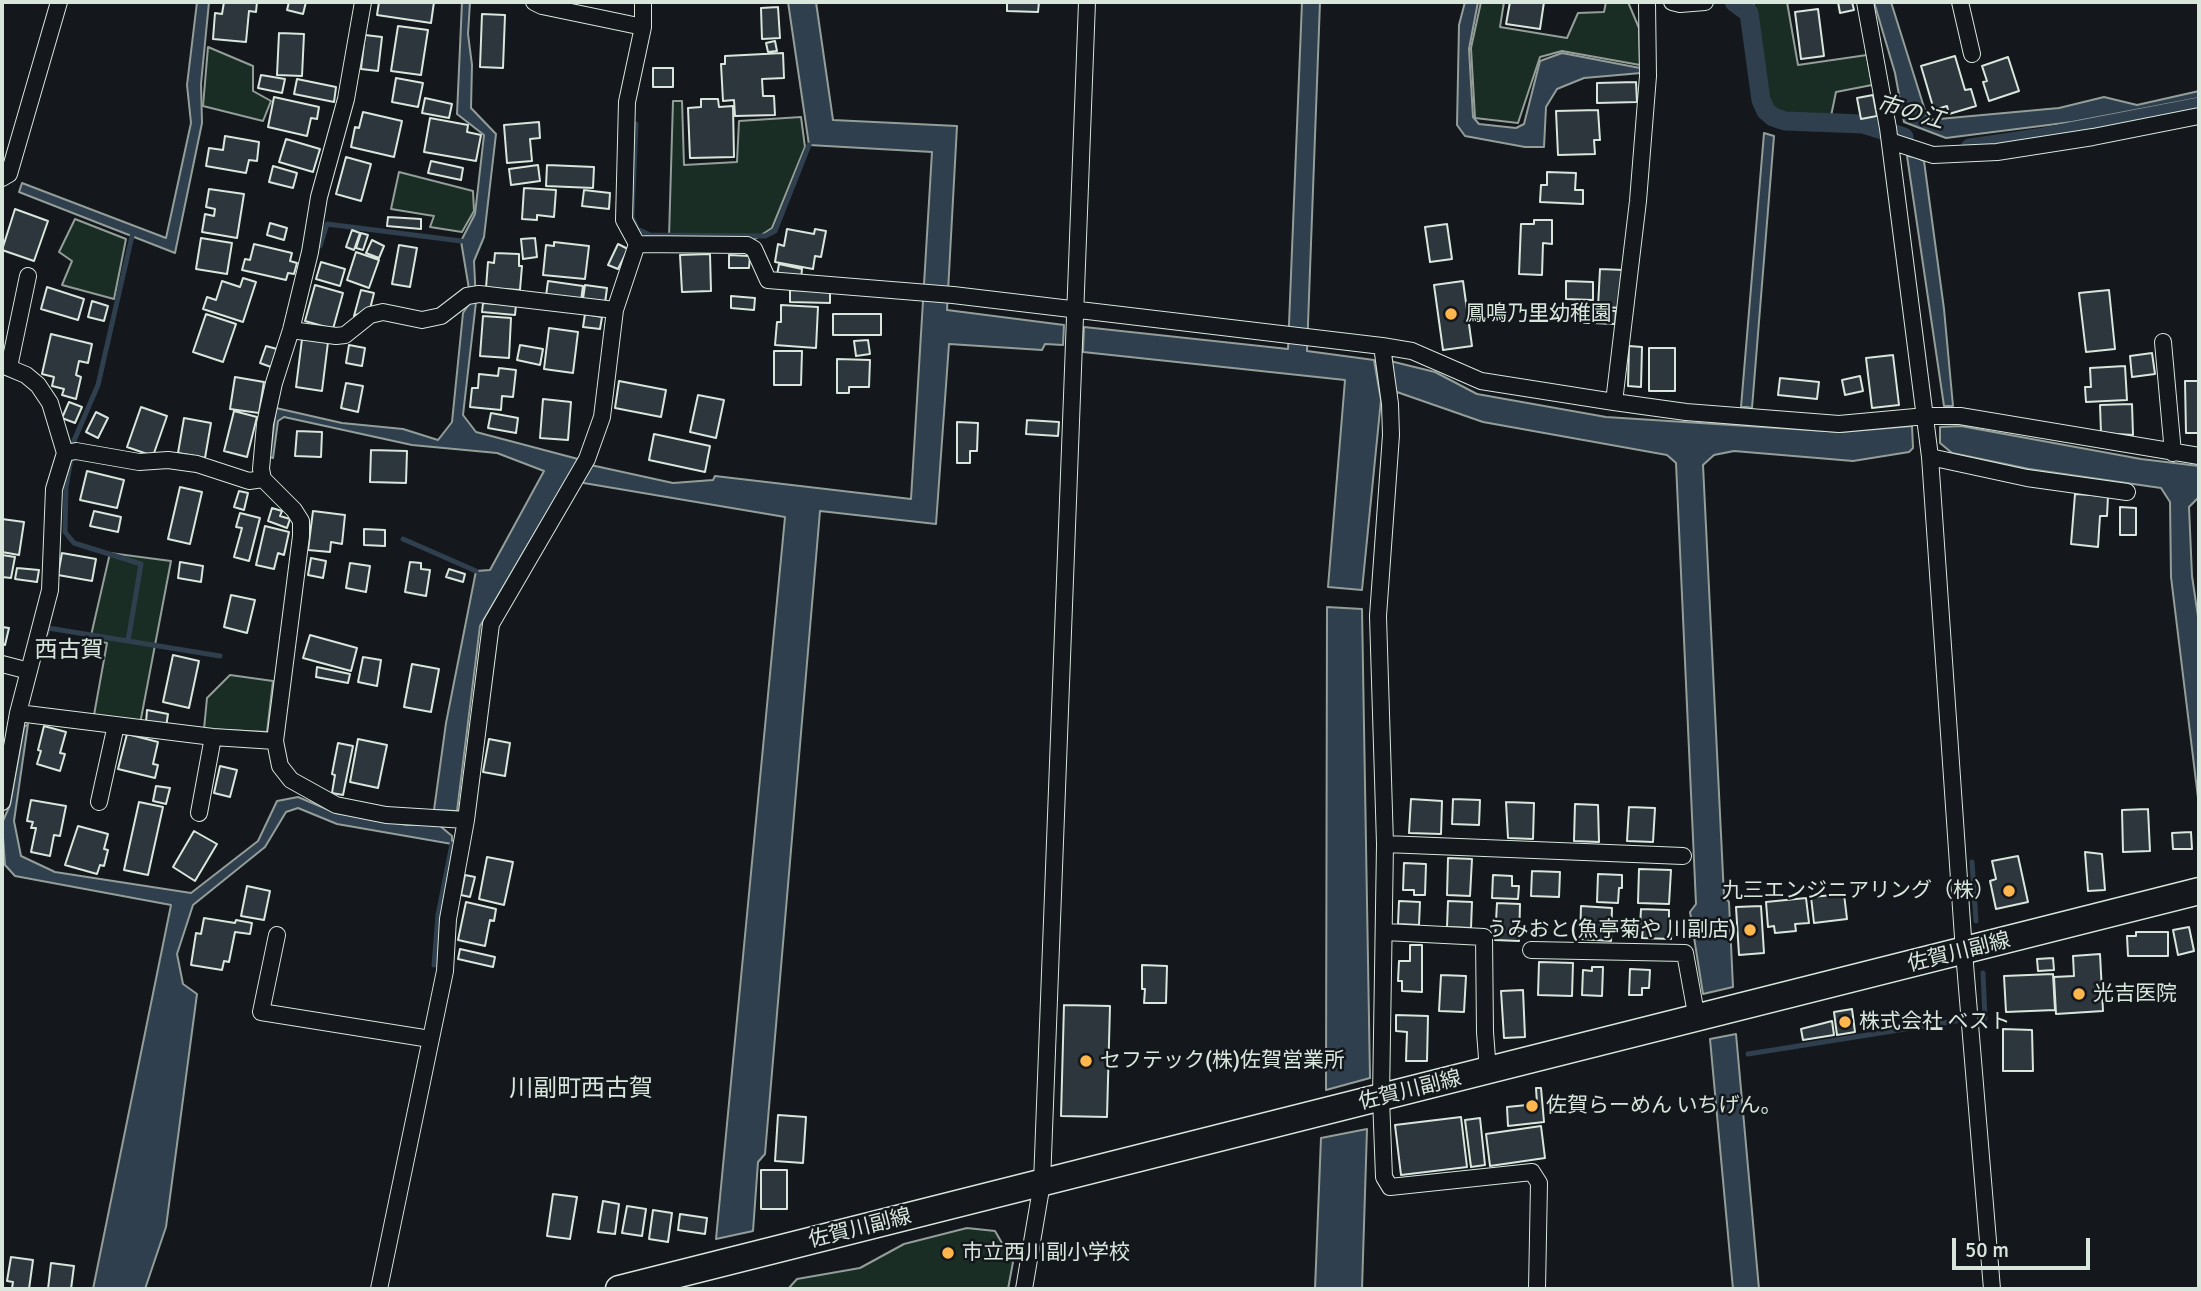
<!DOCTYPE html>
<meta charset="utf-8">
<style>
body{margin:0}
#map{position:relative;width:2201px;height:1291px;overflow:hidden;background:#14181c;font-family:Signika,sans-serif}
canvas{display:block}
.frame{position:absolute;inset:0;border:4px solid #d8e6dc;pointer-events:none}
.scale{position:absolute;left:1952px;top:1238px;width:138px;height:32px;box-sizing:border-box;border:4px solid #d8e6dc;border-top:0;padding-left:9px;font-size:21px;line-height:24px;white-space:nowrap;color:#d8e6dc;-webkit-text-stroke:5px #14181c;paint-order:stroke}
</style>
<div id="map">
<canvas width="2201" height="1291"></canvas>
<div class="frame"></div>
<div class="scale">50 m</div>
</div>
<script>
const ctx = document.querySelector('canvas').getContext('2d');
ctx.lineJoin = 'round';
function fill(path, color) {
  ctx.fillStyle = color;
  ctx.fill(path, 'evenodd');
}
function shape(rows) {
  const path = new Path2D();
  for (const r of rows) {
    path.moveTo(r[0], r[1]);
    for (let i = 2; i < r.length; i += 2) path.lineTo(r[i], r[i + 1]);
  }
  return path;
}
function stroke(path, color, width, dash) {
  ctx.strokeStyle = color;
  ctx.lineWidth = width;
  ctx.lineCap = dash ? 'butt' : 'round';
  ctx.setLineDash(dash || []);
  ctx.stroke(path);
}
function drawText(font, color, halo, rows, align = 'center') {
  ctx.font = font + ' Signika,"Noto Sans JP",sans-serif';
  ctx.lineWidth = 5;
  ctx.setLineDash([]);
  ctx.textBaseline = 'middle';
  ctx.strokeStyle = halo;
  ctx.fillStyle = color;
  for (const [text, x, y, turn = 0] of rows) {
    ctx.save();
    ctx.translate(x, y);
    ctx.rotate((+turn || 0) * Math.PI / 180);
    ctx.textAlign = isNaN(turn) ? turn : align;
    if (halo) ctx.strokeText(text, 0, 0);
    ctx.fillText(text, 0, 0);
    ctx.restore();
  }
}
const green = shape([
 [1481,2,1504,2,1500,27,1567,38,1578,13,1604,12,1606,2,1628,2,1639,28,1640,65,1562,51,1540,57,1518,123,1475,118,1471,48,1481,2],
 [1753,2,1787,2,1798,65,1867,55,1872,85,1836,92,1831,116,1778,113,1766,102,1753,2],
 [208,47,253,66,253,91,271,101,263,121,203,106,208,47],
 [673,101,682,101,684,165,737,162,739,121,801,117,805,147,772,228,755,239,669,237,673,101],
 [399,172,473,191,474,211,462,232,430,227,434,216,391,209,399,172],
 [75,219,126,239,114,299,62,285,72,261,59,252,75,219],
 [110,553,171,561,140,724,94,715,107,643,90,640,110,553],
 [230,675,273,681,267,732,204,729,207,698,230,675],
 [967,1228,995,1231,1013,1262,1008,1289,788,1289,797,1279,860,1268,904,1244,967,1228]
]);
fill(green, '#1a2d24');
stroke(green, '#939e99', 2);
const water = shape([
 [197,2,209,2,201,84,202,123,175,253,19,192,22,183,166,238,191,123,187,85,197,2],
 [462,2,470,2,468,34,472,65,471,108,496,134,484,237,474,261,476,302,463,415,476,432,578,459,577,462,673,483,713,480,715,476,911,499,932,152,809,145,788,2,816,2,833,120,957,126,947,310,1064,325,1063,345,1045,344,1042,350,949,344,936,524,820,511,765,1154,758,1162,753,1231,716,1239,785,517,566,480,480,626,457,811,434,810,446,723,476,571,490,570,544,471,497,453,412,445,284,417,278,421,273,458,270,457,276,408,342,423,403,429,438,440,452,422,463,313,471,301,461,241,475,214,484,135,457,114,462,2],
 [1302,2,1320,2,1307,351,1374,360,1381,400,1362,590,1328,587,1345,380,1083,352,1084,327,1288,349,1302,2],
 [1465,2,1478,2,1469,49,1473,117,1479,124,1516,128,1524,124,1540,61,1562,53,1640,68,1641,73,1584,78,1557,89,1546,107,1544,147,1525,147,1465,136,1457,125,1459,25,1465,2],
 [1874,2,1891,2,1928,120,2059,108,2104,97,2137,105,2199,91,2199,98,2072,122,1946,138,1904,122,1895,73,1874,2],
 [1764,133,1774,136,1752,408,1747,407,1741,407,1764,133],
 [1907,156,1916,157,1924,161,1944,309,1953,406,1944,406,1907,156],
 [1390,361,1435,372,1477,394,1606,417,1841,432,1912,426,1913,448,1909,452,1853,461,1734,451,1714,455,1703,465,1724,896,1729,902,1733,987,1703,994,1690,912,1696,904,1676,463,1667,455,1483,422,1394,391,1390,361],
 [1961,426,2141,459,2199,466,2199,497,2189,507,2192,576,2199,623,2199,806,2171,577,2170,502,2161,488,2029,469,1952,453,1940,443,1940,427,1961,426],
 [1327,607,1362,609,1370,1078,1326,1090,1327,607],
 [28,724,14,821,21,856,55,872,191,893,258,841,277,801,298,797,336,813,407,825,439,825,452,836,452,844,337,824,298,808,286,812,265,847,193,905,177,954,183,984,197,994,166,1227,145,1289,93,1289,171,905,15,876,5,865,2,823,10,805,24,727,28,724],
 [1736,1034,1738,1056,1759,1289,1733,1289,1710,1039,1736,1034],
 [1367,1129,1362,1289,1315,1289,1321,1138,1367,1129]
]);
fill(water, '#2f3f4d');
stroke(water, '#939e99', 2);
stroke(shape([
 [636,124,632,217,637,229,650,235,765,236,775,231,809,145],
 [320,246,327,224,461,241],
 [73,443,98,385,132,236],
 [403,539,476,571],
 [47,633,48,628,128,641,141,564,74,543,65,532,66,487,71,459],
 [128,641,220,656],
 [1972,862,1976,921],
 [434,965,438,915,452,844],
 [1983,973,1985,1018],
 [1748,1054,1962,1020]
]), '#2f3f4d', 5);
stroke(shape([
 [1734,2,1749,13,1761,100,1766,111,1773,117,1785,121,1863,124,1904,137],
 [1970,148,2038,138,2199,107]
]), '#2f3f4d', 19);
const building = shape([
 [224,2,257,2,256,12,249,11,246,42,213,39,215,13,222,14,224,2],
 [289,2,306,2,303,14,287,10,289,2],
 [379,2,434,2,431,23,377,15,379,2],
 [1007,2,1039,2,1038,12,1007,11,1007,2],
 [1510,2,1544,2,1540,29,1506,24,1510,2],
 [1838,2,1852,2,1854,10,1840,13,1838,2],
 [778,7,780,38,762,39,761,8,778,7],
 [1818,9,1824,56,1801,59,1795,12,1818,9],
 [482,14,505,15,503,68,480,67,482,14],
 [398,26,428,30,421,75,391,71,398,26],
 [279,33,304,34,302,76,277,75,279,33],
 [365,35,382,37,378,71,361,69,365,35],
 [775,41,777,51,768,52,766,43,775,41],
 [783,53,784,78,762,79,763,96,774,96,775,115,735,116,734,100,723,101,721,64,725,64,725,56,783,53],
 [1955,56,1965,90,1971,89,1976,106,1949,114,1947,106,1934,110,1921,66,1955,56],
 [2008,57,2019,91,1989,101,1983,82,1987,81,1982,66,2008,57],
 [653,68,673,68,673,87,653,87,653,68],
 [261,75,285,79,282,93,258,88,261,75],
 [396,78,423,83,418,107,392,102,396,78],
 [297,79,336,87,334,102,294,94,297,79],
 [1636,82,1637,102,1597,103,1597,83,1636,82],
 [1873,95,1877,116,1861,119,1857,98,1873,95],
 [274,97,319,107,317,119,311,118,307,136,268,127,274,97],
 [425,98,452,104,449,118,422,113,425,98],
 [701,99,718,99,719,107,733,106,734,157,690,158,688,108,701,107,701,99],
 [1598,110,1600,140,1594,140,1595,154,1558,155,1556,111,1598,110],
 [363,112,402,121,394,157,351,147,355,127,359,128,363,112],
 [430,118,468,125,467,132,481,135,476,161,424,152,430,118],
 [539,122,540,138,530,139,532,161,507,163,504,125,539,122],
 [225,136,259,142,257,161,249,160,246,173,206,166,209,148,223,150,225,136],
 [286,139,320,149,313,172,279,162,286,139],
 [346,157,371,164,361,201,336,194,346,157],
 [431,161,463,168,461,180,428,173,431,161],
 [538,165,540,181,511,185,509,169,538,165],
 [547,165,594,167,593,188,546,186,547,165],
 [273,166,297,173,293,188,269,182,273,166],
 [1547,172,1576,173,1575,190,1583,190,1583,204,1540,202,1541,185,1547,185,1547,172],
 [524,188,556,190,554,217,537,215,537,220,522,219,524,188],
 [209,189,244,194,237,238,202,232,205,214,214,216,215,209,206,207,209,189],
 [584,190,610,193,609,209,582,206,584,190],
 [15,209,48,221,34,261,2,250,15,209],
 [388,217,421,219,421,229,387,226,388,217],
 [1534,220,1552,220,1552,244,1543,243,1542,275,1519,274,1521,224,1534,224,1534,220],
 [270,223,287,228,284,240,267,235,270,223],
 [1447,224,1452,259,1430,262,1425,227,1447,224],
 [787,229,814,234,815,229,826,231,821,257,815,256,813,269,775,262,778,244,784,246,787,229],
 [352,230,360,233,354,250,346,247,352,230],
 [361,233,368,235,363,250,356,248,361,233],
 [201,238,232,243,227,274,196,269,201,238],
 [535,238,537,257,523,259,521,239,535,238],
 [372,240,384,246,379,258,366,253,372,240],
 [554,242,589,246,585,279,543,275,546,245,554,246,554,242],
 [254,244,292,253,290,261,297,263,294,274,288,273,286,280,242,270,245,259,250,260,254,244],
 [618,244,628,249,618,269,608,265,618,244],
 [399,245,417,248,410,287,392,284,399,245],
 [356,252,379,260,369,288,347,280,356,252],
 [495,253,519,254,519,266,522,266,520,290,486,288,488,262,494,263,495,253],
 [710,254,711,291,682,292,680,255,710,254],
 [729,255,750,256,749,268,729,268,729,255],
 [321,262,345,269,340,286,316,279,321,262],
 [779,264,802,269,801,279,777,275,779,264],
 [1600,269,1624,270,1623,308,1598,307,1600,269],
 [243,278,256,282,243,322,203,309,207,297,216,300,222,281,240,287,243,278],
 [548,281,583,286,581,301,546,296,548,281],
 [1463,281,1472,346,1443,350,1434,285,1463,281],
 [1566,281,1593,282,1593,300,1566,299,1566,281],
 [315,285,343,293,333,329,305,321,315,285],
 [585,285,607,288,605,303,583,299,585,285],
 [47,287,84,299,78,320,41,309,47,287],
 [361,290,374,293,370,309,354,316,361,290],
 [790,290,830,291,830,303,790,302,790,290],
 [2109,290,2115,349,2086,352,2079,293,2109,290],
 [731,296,755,298,754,310,731,308,731,296],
 [92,301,108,306,104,321,88,317,92,301],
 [483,303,516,305,515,315,482,312,483,303],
 [781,305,818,307,816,348,775,345,777,322,781,322,781,305],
 [1575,305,1589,306,1589,323,1574,322,1575,305],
 [1594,310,1616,311,1615,324,1593,323,1594,310],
 [206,314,236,324,223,362,193,352,206,314],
 [585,314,602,317,600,329,583,327,585,314],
 [833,314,881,314,881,335,833,335,833,314],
 [483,316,511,318,509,358,480,356,483,316],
 [549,328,578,332,573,373,544,369,549,328],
 [51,334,92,344,88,363,79,361,76,375,81,377,76,399,62,395,64,389,52,386,54,377,42,374,51,334],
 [302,339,328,342,322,391,296,387,302,339],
 [868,340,870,354,856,356,854,341,868,340],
 [349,345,365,348,362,366,346,363,349,345],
 [520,345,543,349,540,365,517,360,520,345],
 [266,346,277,349,271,367,260,363,266,346],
 [1629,346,1642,347,1641,387,1628,386,1629,346],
 [1649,348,1675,348,1675,391,1649,391,1649,348],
 [774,351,802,351,801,385,774,385,774,351],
 [2152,353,2155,374,2132,377,2130,356,2152,353],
 [1893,355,1899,405,1872,408,1866,358,1893,355],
 [837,359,870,360,869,387,849,387,849,393,837,393,837,359],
 [2125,366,2127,400,2086,402,2085,387,2091,387,2090,368,2125,366],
 [499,368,516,370,513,397,502,396,501,410,470,407,472,388,478,388,479,374,498,376,499,368],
 [1860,376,1863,391,1845,395,1842,380,1860,376],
 [235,377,264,382,259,413,230,409,235,377],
 [1780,378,1819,382,1817,399,1778,395,1780,378],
 [619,381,666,390,661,417,615,408,619,381],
 [2185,381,2199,381,2199,433,2186,433,2185,381],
 [346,383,363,386,358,412,341,408,346,383],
 [698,395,724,400,716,438,690,432,698,395],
 [543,399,571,402,568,440,540,438,543,399],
 [69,402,82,407,75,423,62,418,69,402],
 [2132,404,2133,435,2101,433,2100,405,2132,404],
 [141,407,167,416,153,456,127,447,141,407],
 [234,411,257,417,247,457,224,451,234,411],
 [96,412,108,418,98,438,86,432,96,412],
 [491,413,518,418,516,433,488,428,491,413],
 [184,418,211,423,205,458,178,453,184,418],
 [1027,420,1059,422,1058,436,1026,434,1027,420],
 [957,422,978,423,977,451,970,451,970,463,957,463,957,422],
 [297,431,322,432,321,457,295,456,297,431],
 [654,434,710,446,705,472,649,460,654,434],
 [371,450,407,451,406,483,370,482,371,450],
 [87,471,124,480,117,508,80,500,87,471],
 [180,487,202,492,190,544,168,539,180,487],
 [239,491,248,493,244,510,234,507,239,491],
 [2075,494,2108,496,2107,516,2100,516,2098,547,2071,544,2075,494],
 [2120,507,2136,508,2136,535,2120,535,2120,507],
 [272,508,282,511,280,516,290,519,287,528,268,521,272,508],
 [94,511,121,517,118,532,90,526,94,511],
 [313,511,345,515,342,544,331,542,330,552,308,550,313,511],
 [240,513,260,518,249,561,234,557,242,528,236,527,240,513],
 [2,519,24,522,19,555,2,552,2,519],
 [265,526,289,532,284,555,278,553,274,569,256,565,265,526],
 [364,529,385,530,385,546,364,545,364,529],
 [62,553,96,559,92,581,58,575,62,553],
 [2,555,15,557,11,578,2,577,2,555],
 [311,558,326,561,323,578,308,575,311,558],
 [180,562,203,566,201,582,178,578,180,562],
 [410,562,421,563,421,569,430,570,426,596,405,592,410,562],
 [350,563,370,566,366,592,346,588,350,563],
 [17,568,39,570,37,582,15,579,17,568],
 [449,569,465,574,463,582,446,577,449,569],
 [231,595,255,600,247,633,224,627,231,595],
 [2,627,9,628,5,645,2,644,2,627],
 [310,635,357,648,351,671,303,658,310,635],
 [173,655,199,661,189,708,163,702,173,655],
 [363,657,381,660,377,686,358,682,363,657],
 [412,664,439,669,431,712,404,707,412,664],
 [317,667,350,674,348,683,316,677,317,667],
 [147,710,168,714,166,727,146,723,147,710],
 [44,726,66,732,60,753,65,754,60,771,37,764,41,751,38,750,44,726],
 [127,734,158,742,153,764,158,765,155,778,118,769,127,734],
 [358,739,387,745,378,788,350,782,358,739],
 [489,739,510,743,505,776,483,772,489,739],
 [338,743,353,746,343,795,332,793,335,775,332,774,338,743],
 [220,766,237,770,230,797,214,793,220,766],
 [156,786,170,788,166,804,153,801,156,786],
 [1411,799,1442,801,1441,834,1409,833,1411,799],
 [1453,799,1480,800,1479,825,1452,824,1453,799],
 [31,800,66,806,60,836,54,835,50,856,31,852,36,828,31,828,33,822,27,821,31,800],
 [139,802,163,807,148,875,124,870,139,802],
 [1506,802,1534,803,1533,839,1508,838,1506,802],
 [1575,804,1598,805,1599,842,1574,841,1575,804],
 [1629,807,1655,808,1653,842,1627,841,1629,807],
 [2148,809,2150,851,2123,852,2122,810,2148,809],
 [78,826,108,834,104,849,108,850,104,866,100,865,97,874,65,865,78,826],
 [194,831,217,844,195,881,173,867,194,831],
 [2191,832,2192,849,2173,849,2172,833,2191,832],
 [2085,852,2102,854,2105,890,2088,891,2085,852],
 [2018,856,2028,902,1996,909,1990,881,1996,879,1992,861,2018,856],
 [487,857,513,862,504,905,479,899,487,857],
 [1448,858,1472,859,1470,896,1447,895,1448,858],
 [1404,863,1426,864,1425,895,1414,895,1414,890,1403,890,1404,863],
 [1639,869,1671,870,1669,904,1638,903,1639,869],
 [1532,871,1560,872,1559,897,1531,896,1532,871],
 [1598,874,1622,875,1622,888,1619,888,1618,903,1597,902,1598,874],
 [465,875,475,877,470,897,461,895,465,875],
 [1493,875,1512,876,1512,886,1519,886,1518,899,1492,898,1493,875],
 [247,886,270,891,264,920,241,916,247,886],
 [1844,894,1847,919,1814,923,1811,897,1844,894],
 [1806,898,1809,923,1795,924,1796,931,1775,933,1774,926,1768,927,1766,902,1806,898],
 [1399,901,1420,902,1419,925,1398,924,1399,901],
 [1448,901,1472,902,1471,928,1447,927,1448,901],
 [466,902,496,909,494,921,490,920,485,946,458,940,466,902],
 [1497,903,1520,904,1519,941,1495,940,1497,903],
 [1581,906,1612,908,1611,941,1580,939,1581,906],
 [1761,906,1764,953,1739,955,1736,907,1761,906],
 [1641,909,1669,910,1669,921,1672,921,1671,939,1642,938,1643,927,1640,927,1641,909],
 [204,918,235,923,236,920,252,923,250,934,235,932,229,962,224,961,222,970,191,965,196,933,201,934,204,918],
 [2189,927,2194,951,2178,955,2173,930,2189,927],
 [2136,932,2168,932,2168,956,2128,956,2127,936,2136,936,2136,932],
 [1410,945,1422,945,1422,992,1402,991,1402,981,1398,981,1399,961,1410,961,1410,945],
 [460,949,495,957,493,967,458,959,460,949],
 [2100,954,2103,1011,2056,1014,2054,977,2074,976,2073,956,2100,954],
 [2053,958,2054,970,2038,971,2037,959,2053,958],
 [1539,962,1573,963,1572,996,1538,995,1539,962],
 [1142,965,1167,966,1166,1003,1144,1003,1145,989,1142,989,1142,965],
 [1592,967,1603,967,1602,996,1582,995,1583,970,1592,971,1592,967],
 [1630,969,1650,970,1649,988,1642,988,1642,995,1629,995,1630,969],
 [2053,974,2055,1010,2006,1012,2004,976,2053,974],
 [1441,975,1466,976,1464,1012,1439,1011,1441,975],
 [1523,990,1525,1037,1504,1038,1501,991,1523,990],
 [1064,1005,1110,1006,1107,1117,1061,1116,1064,1005],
 [1852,1009,1855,1032,1837,1035,1834,1012,1852,1009],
 [1396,1015,1428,1016,1427,1061,1406,1061,1407,1032,1396,1031,1396,1015],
 [1832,1021,1834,1035,1803,1040,1801,1029,1832,1021],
 [2003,1029,2032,1030,2033,1071,2003,1071,2003,1029],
 [1536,1088,1541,1088,1544,1122,1508,1126,1507,1107,1537,1104,1536,1088],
 [778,1115,806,1117,803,1163,775,1161,778,1115],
 [1461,1117,1467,1167,1401,1175,1395,1125,1461,1117],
 [1480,1118,1485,1165,1471,1167,1465,1120,1480,1118],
 [1541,1126,1545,1158,1490,1166,1486,1134,1541,1126],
 [761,1170,787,1170,787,1209,761,1209,761,1170],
 [553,1194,577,1197,570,1239,547,1236,553,1194],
 [603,1201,619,1204,615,1234,598,1232,603,1201],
 [627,1206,646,1209,642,1236,622,1233,627,1206],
 [653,1210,672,1213,668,1242,649,1239,653,1210],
 [680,1214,707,1218,705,1234,678,1230,680,1214],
 [11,1257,33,1260,29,1289,12,1288,13,1282,7,1281,11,1257],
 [51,1263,74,1266,71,1289,48,1289,51,1263]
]);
fill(building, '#2c363c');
stroke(building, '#d8e6dc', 2);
const minor = shape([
 [363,2,346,99,319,197,310,252,291,330,274,383,265,424,261,469,263,479,294,510,301,521,301,536,275,741,280,766,291,780,336,805,386,815,466,820],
 [534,2,542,6,643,27],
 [1672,2,1680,4,1705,2],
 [1865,2,1888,128,1930,457,1964,952,1992,1289],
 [1960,2,1972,54],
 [1890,141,1933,155,1997,152,2093,137,2199,116],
 [2,178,9,174,59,2],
 [637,244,747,245,754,249,768,280,953,295,1382,346,1412,351,1481,381,1614,402,1686,412,1839,424,1926,416,1960,416,2199,456],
 [291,330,336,336,345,335,370,315,383,312,422,320,441,316,467,296,479,294,615,310],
 [2163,342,2173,453],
 [1382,346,1390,404,1391,435,1378,616,1385,844,1381,1098,1384,1177,1390,1187,1532,1172,1539,1183,1537,1289],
 [2,365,26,375,38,385,50,403,65,453,54,489,50,590,18,713,2,802],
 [9,367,28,276],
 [1614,402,1638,201,1648,76,1647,2],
 [65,453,76,451,139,462,168,460,197,464,249,481,263,479],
 [1930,457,2027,478,2127,492],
 [2,664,29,671],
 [18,713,213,737,275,741],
 [99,802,116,725],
 [199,813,213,737],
 [1385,844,1683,856],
 [1385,932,1484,937,1485,1032,1488,1071],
 [277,935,261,1012,430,1039],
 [1531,950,1685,953,1697,1019],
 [379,1289,445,971,448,919,466,820,491,624,587,459,602,417,615,310,637,244,624,220,627,102,643,27,643,2],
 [1024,1289,1042,1183,1087,2]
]);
const primary = shape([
 [619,1289,2199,891]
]);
stroke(minor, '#d8e6dc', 18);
stroke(primary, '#d8e6dc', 29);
stroke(minor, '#14181c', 16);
stroke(primary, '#14181c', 26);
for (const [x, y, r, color] of [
 [1451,314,7,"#ffb74d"],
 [2009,891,7,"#ffb74d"],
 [1750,930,7,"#ffb74d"],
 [2079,994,7,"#ffb74d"],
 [1845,1022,7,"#ffb74d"],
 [1086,1061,7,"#ffb74d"],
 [1532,1106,7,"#ffb74d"],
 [948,1253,7,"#ffb74d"]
]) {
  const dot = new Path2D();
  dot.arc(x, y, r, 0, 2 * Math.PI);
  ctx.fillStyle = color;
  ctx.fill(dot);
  stroke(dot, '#14181c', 2.5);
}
drawText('21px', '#d8e6dc', '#14181c', [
 ["鳳鳴乃里幼稚園",1465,314],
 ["九三エンジニアリング（株）",1995,891,"right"],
 ["うみおと(魚亭菊や 川副店)",1736,930,"right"],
 ["光吉医院",2093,994],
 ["株式会社 ベスト",1859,1022],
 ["セフテック(株)佐賀営業所",1100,1061],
 ["佐賀らーめん いちげん。",1546,1106],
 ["市立西川副小学校",962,1253]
], 'left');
drawText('21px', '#d8e6dc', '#14181c', [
 ["佐賀川副線",1959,953,-14],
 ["佐賀川副線",1410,1091,-14],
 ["佐賀川副線",860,1229,-14]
]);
drawText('italic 23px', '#d8e6dc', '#14181c', [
 ["市の江",1910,113,16]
]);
drawText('23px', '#d8e6dc', '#14181c', [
 ["西古賀",69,651]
]);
drawText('24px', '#d8e6dc', '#14181c', [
 ["川副町西古賀",581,1090]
]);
</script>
